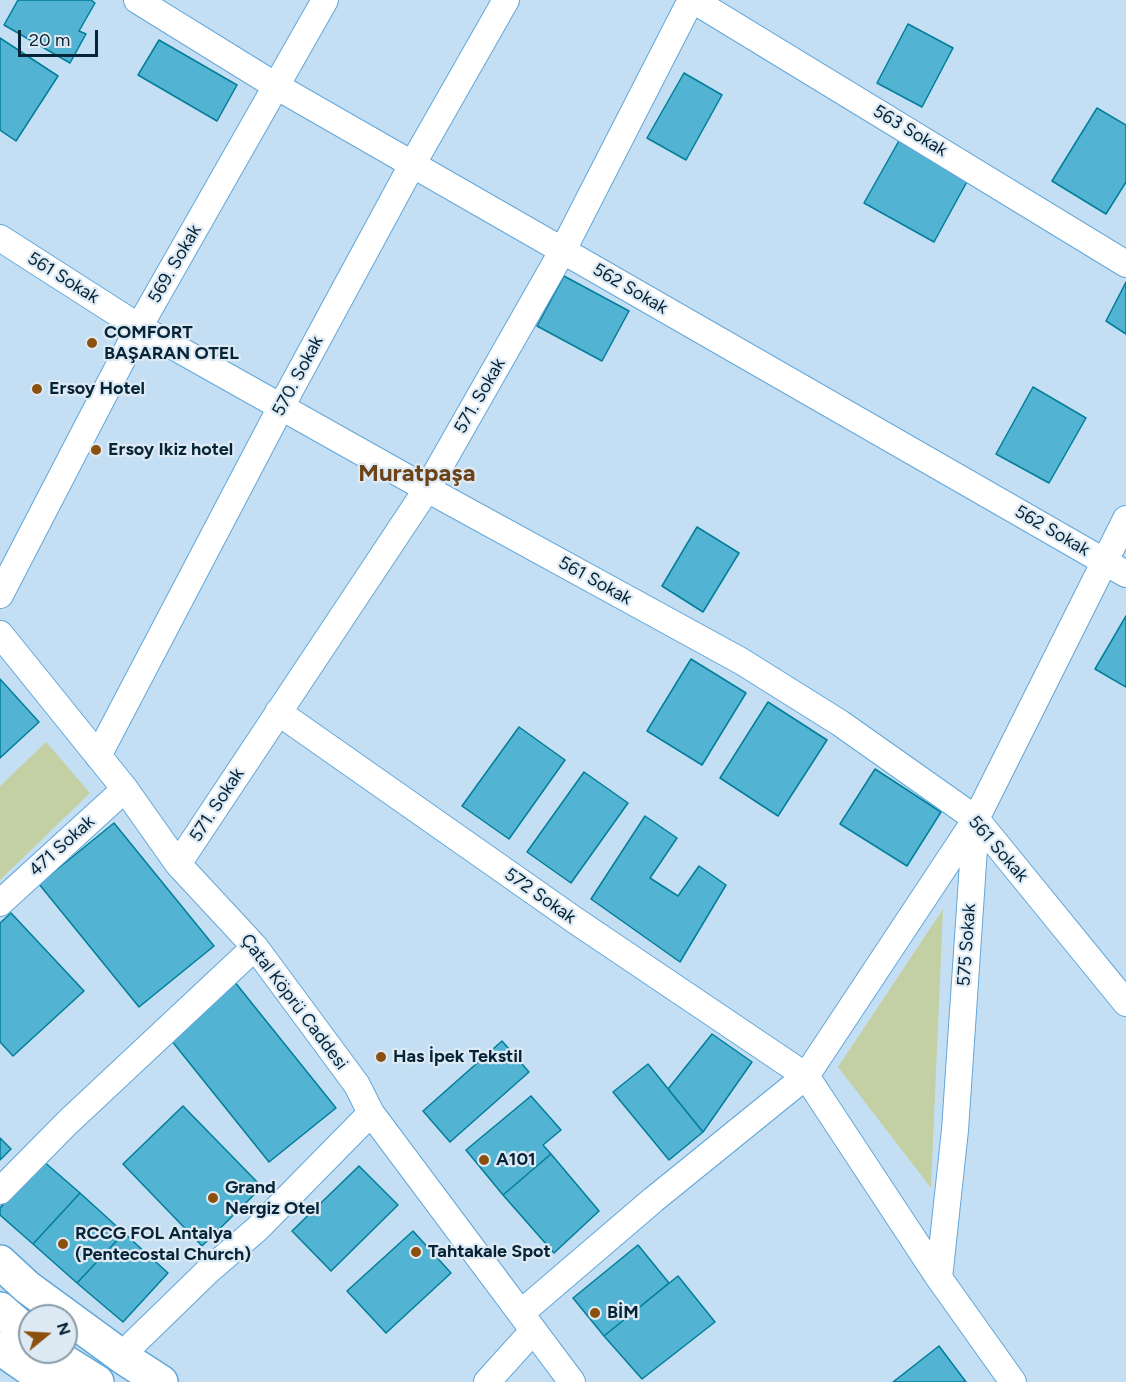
<!DOCTYPE html>
<meta charset="utf-8">
<style>
body{margin:0}
#map{position:relative;width:1126px;height:1382px;overflow:hidden;background:#c4dff4;font-family:Figtree,sans-serif}
canvas{display:block}
.north{position:absolute;left:18px;top:1304px;width:60px;height:60px;box-sizing:border-box;background:#ddeaf4;border:2px solid #879ba8;border-radius:50%;rotate:72deg;font-size:16px;font-weight:700;line-height:24px;text-align:center;color:#062437}
.north::after{content:'';display:block;margin:auto;width:21px;height:27px;background:#8b500d;clip-path:polygon(50% 0,100% 100%,50% 72%,0 100%)}
.scale{position:absolute;left:18px;top:30px;width:80px;height:27px;box-sizing:border-box;border:3px solid #062437;border-top:0;padding-left:8px;font-size:18px;line-height:21px;white-space:nowrap;color:#062437;-webkit-text-stroke:4px #ddeaf4;paint-order:stroke}
</style>
<div id="map">
<canvas width="1126" height="1382"></canvas>
<div class="north">N</div>
<div class="scale">20 m</div>
</div>
<script>
const ctx = document.querySelector('canvas').getContext('2d');
ctx.lineJoin = 'round';
function fill(path, color) {
  ctx.fillStyle = color;
  ctx.fill(path, 'evenodd');
}
function shape(rows) {
  const path = new Path2D();
  for (const r of rows) {
    path.moveTo(r[0], r[1]);
    for (let i = 2; i < r.length; i += 2) path.lineTo(r[i], r[i + 1]);
  }
  return path;
}
function stroke(path, color, width, dash) {
  ctx.strokeStyle = color;
  ctx.lineWidth = width;
  ctx.lineCap = dash ? 'butt' : 'round';
  ctx.setLineDash(dash || []);
  ctx.stroke(path);
}
function drawText(font, color, halo, rows, align = 'center') {
  ctx.font = font + ' Figtree,sans-serif';
  ctx.lineWidth = 4.5;
  ctx.setLineDash([]);
  ctx.textBaseline = 'middle';
  ctx.strokeStyle = halo;
  ctx.fillStyle = color;
  for (const [text, x, y, turn = 0] of rows) {
    ctx.save();
    ctx.translate(x, y);
    ctx.rotate((+turn || 0) * Math.PI / 180);
    ctx.textAlign = isNaN(turn) ? turn : align;
    if (halo) ctx.strokeText(text, 0, 0);
    ctx.fillText(text, 0, 0);
    ctx.restore();
  }
}
fill(shape([
 [46,742,90,793,0,880,0,786],
 [943,909,931,1188,838,1067]
]), '#c3d0a3');
const building = shape([
 [18,0,91,0,95,3,79,31,86,34,70,63,4,25,18,0],
 [908,24,953,48,922,107,877,83,908,24],
 [0,38,58,76,16,141,0,130,0,38],
 [159,40,237,85,217,121,138,75,159,40],
 [684,73,722,95,686,160,647,138,684,73],
 [1097,108,1126,125,1126,182,1106,214,1052,181,1097,108],
 [900,139,969,178,934,242,864,203,900,139],
 [564,276,629,311,602,361,537,326,564,276],
 [1126,282,1126,334,1106,321,1126,282],
 [1033,387,1086,418,1049,483,996,454,1033,387],
 [697,527,739,553,703,612,662,586,697,527],
 [1126,616,1126,687,1095,669,1126,616],
 [691,659,746,693,702,765,647,731,691,659],
 [0,679,39,722,0,758,0,679],
 [768,702,827,740,778,816,720,778,768,702],
 [519,727,565,760,509,839,462,806,519,727],
 [875,769,941,812,907,866,840,824,875,769],
 [584,772,628,803,571,883,527,852,584,772],
 [645,816,677,838,650,878,678,896,699,866,726,885,680,962,591,899,645,816],
 [114,823,214,946,139,1007,39,884,114,823],
 [11,913,84,991,13,1056,0,1042,0,923,11,913],
 [234,981,336,1108,269,1162,167,1035,234,981],
 [712,1034,752,1062,703,1132,668,1089,712,1034],
 [502,1041,529,1072,450,1142,423,1111,502,1041],
 [648,1064,703,1132,669,1160,613,1092,648,1064],
 [531,1096,561,1130,543,1145,551,1154,503,1195,466,1150,531,1096],
 [183,1106,262,1187,202,1246,123,1164,183,1106],
 [0,1138,11,1149,0,1160,0,1138],
 [551,1154,599,1211,554,1253,503,1195,551,1154],
 [42,1160,80,1193,33,1244,0,1215,0,1208,42,1160],
 [359,1166,398,1205,331,1271,292,1231,359,1166],
 [80,1193,124,1233,77,1283,33,1244,80,1193],
 [413,1231,451,1273,386,1333,347,1291,413,1231],
 [124,1233,168,1273,123,1322,77,1283,124,1233],
 [638,1245,669,1283,604,1336,573,1298,638,1245],
 [678,1276,715,1322,642,1379,604,1336,678,1276],
 [939,1346,966,1382,893,1382,939,1346]
]);
fill(building, '#52b3d2');
stroke(building, '#007e9a', 1.5);
const minor = shape([
 [137,0,276,86,1126,574],
 [693,0,1126,264],
 [0,238,139,327,427,489,741,661,840,723,976,819,1126,1003],
 [0,595,139,327,325,0],
 [0,634,125,789,178,864,255,947,357,1085,371,1113,572,1382],
 [278,712,576,921,806,1076,976,819],
 [98,756,281,407,412,165,506,0],
 [178,864,427,489,563,250,691,0],
 [0,903,125,789],
 [0,1191,67,1123,255,947],
 [521,1313,653,1200,806,1076,939,1278],
 [124,1358,134,1343,207,1272,257,1229,371,1113],
 [487,1382,533,1331],
 [1013,1382,939,1278,955,1130,976,819,1126,519]
]);
const primary = shape([
 [0,1262,27,1287,124,1358,161,1382],
 [0,1309,30,1335],
 [0,1348,49,1382],
 [49,1352,97,1382]
]);
stroke(minor, '#62a7d9', 28);
stroke(primary, '#62a7d9', 36);
stroke(minor, '#fff', 26);
stroke(primary, '#fff', 33);
for (const [x, y, r, color] of [
 [92,343,6,"#8b500d"],
 [37,389,6,"#8b500d"],
 [96,450,6,"#8b500d"],
 [381,1057,6,"#8b500d"],
 [484,1160,6,"#8b500d"],
 [213,1198,6,"#8b500d"],
 [63,1244,6,"#8b500d"],
 [416,1252,6,"#8b500d"],
 [595,1313,6,"#8b500d"]
]) {
  const dot = new Path2D();
  dot.arc(x, y, r, 0, 2 * Math.PI);
  ctx.fillStyle = color;
  ctx.fill(dot);
  stroke(dot, '#ddeaf4', 2);
}
drawText('18px', '#062437', '#ddeaf4', [
 ["563 Sokak",910,131,31],
 ["569. Sokak",175,264,-60],
 ["561 Sokak",63,278,32],
 ["562 Sokak",630,289,30],
 ["570. Sokak",298,376,-62],
 ["571. Sokak",480,396,-60],
 ["562 Sokak",1052,531,30],
 ["561 Sokak",595,581,29],
 ["571. Sokak",217,805,-57],
 ["471 Sokak",62,846,-42],
 ["561 Sokak",998,849,49],
 ["572 Sokak",540,896,35],
 ["575 Sokak",967,945,-86],
 ["Çatal Köprü Caddesi",294,1002,53]
]);
drawText('bold 18px', '#062437', '#ddeaf4', [
 ["COMFORT",104,333],
 ["BAŞARAN OTEL",104,354],
 ["Ersoy Hotel",49,389],
 ["Ersoy Ikiz hotel",108,450],
 ["Has İpek Tekstil",393,1057],
 ["A101",496,1160],
 ["Grand",225,1188],
 ["Nergiz Otel",225,1209],
 ["RCCG FOL Antalya",75,1234],
 ["(Pentecostal Church)",75,1255],
 ["Tahtakale Spot",428,1252],
 ["BİM",607,1313]
], 'left');
drawText('bold 24px', '#6c4219', '#ddeaf4', [
 ["Muratpaşa",417,474]
]);
</script>
